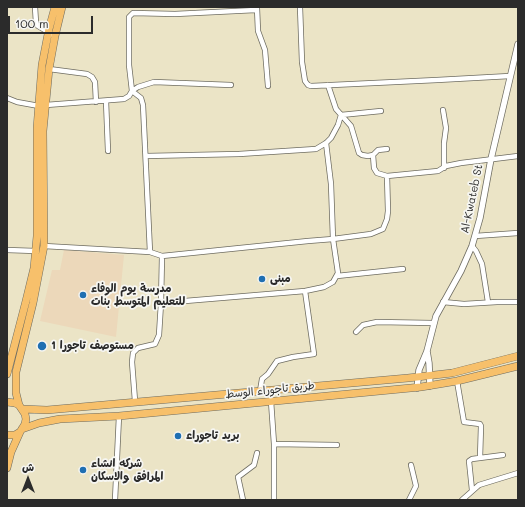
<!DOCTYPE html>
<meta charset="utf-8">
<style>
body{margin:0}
#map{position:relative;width:525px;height:507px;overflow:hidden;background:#ebe4c6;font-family:Mali,"Playpen Sans Arabic",sans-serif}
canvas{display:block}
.frame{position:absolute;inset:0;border:8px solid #2b2b2b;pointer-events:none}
.north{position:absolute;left:8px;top:459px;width:40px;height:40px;-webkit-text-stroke:3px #f6f6f2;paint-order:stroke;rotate:0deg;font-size:11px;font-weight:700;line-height:16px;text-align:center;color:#2b2b2b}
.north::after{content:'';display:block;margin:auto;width:14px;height:18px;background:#2b2b2b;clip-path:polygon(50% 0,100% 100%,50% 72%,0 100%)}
.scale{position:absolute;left:8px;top:16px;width:85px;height:18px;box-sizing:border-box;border:2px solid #2b2b2b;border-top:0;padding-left:5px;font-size:12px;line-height:14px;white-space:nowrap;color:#2b2b2b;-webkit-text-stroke:3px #f6f6f2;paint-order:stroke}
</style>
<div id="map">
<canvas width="525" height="507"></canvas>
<div class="frame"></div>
<div class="north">ش</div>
<div class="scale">100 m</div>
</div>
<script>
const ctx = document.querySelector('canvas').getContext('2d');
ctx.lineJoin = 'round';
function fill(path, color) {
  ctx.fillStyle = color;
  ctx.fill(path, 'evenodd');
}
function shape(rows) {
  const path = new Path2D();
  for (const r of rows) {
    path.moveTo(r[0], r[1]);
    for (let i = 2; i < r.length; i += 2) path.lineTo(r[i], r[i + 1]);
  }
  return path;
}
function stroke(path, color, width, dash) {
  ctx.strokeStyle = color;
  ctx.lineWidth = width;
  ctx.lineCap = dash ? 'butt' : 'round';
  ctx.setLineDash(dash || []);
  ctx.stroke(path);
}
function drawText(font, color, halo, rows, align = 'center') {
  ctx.font = font + ' Mali,"Playpen Sans Arabic",sans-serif';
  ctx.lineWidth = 3.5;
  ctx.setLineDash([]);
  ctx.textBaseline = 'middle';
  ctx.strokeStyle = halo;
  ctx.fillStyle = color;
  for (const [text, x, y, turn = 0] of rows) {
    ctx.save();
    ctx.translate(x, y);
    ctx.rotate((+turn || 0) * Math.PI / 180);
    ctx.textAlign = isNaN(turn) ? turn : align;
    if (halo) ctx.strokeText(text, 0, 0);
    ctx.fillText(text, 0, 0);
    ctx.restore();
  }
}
fill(shape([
 [64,250,124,255,116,337,40,321,52,270,60,270]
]), '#ecd8ba');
const minor = shape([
 [35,7,36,23,38,26,55,36],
 [300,7,302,62,305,81,308,85,311,86,437,80,510,76],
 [257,8,258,31,265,50,268,86],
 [49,69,87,74,92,77,95,82,96,102],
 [328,85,336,109,351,126,359,153,362,155,368,156,373,155,378,150,387,149],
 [7,98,17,102,39,106],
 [106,101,108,151],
 [46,105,124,99,129,96,132,91,138,87,154,82,231,85],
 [443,110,446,128,444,143,444,168],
 [341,115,381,111],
 [373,155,374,168,377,173,387,176,438,171,446,166,461,163,518,156],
 [146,156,239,154,316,149,326,143,331,138,338,125,341,115],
 [475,236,518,233],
 [44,246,150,252,162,256,308,241,333,239,371,234,383,229,387,219,388,211,387,176],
 [472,246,476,251,482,264,488,302],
 [7,250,36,251],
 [150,252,143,105,141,98,132,91,129,65,129,17,133,13,175,14,256,10],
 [337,276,403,269],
 [443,302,464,304,497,302,518,302],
 [161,303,305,291,324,287,333,282,338,273,333,239,331,184,326,143],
 [356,332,363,325,377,322,433,323],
 [457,381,464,422,480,424,481,426,480,458],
 [260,391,262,379,268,374,277,361,293,357,314,354,305,291],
 [135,401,132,362,133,353,138,348,155,344,159,335,161,303,162,256],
 [271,401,274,444,274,500],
 [274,444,337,445],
 [472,490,469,461,472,459,503,455],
 [115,500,119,416],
 [243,500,238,477,254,465,257,453],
 [409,500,416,486,411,465],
 [462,500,479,485,518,473]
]);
const tertiary = shape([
 [427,351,429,363,430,386],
 [417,388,419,370,427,351,436,316,461,271,472,246,480,218,491,159,518,44]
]);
const primary = shape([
 [7,374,26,301,34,268,37,236,37,128,42,65,49,29,55,7],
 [7,402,15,403,19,405,25,414,26,419,25,424,20,432,15,435,7,435],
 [19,405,16,393,16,372,33,303,44,246,43,131,49,69,55,36,62,7],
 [23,409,47,410,408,378,452,373,518,356],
 [22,429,39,423,60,419,119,416,421,387,457,381,518,366],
 [7,468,11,452,20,432]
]);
stroke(minor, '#6e6c61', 6);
stroke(tertiary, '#6e6c61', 7);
stroke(primary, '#6e6c61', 8);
stroke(minor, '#fff', 4.5);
stroke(tertiary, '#fff', 5.5);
stroke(primary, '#f7c06b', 7);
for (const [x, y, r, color] of [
 [262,279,4,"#1f6fb2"],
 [83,295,4,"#1f6fb2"],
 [42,346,5,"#1f6fb2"],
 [178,436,4,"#1f6fb2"],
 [83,470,4,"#1f6fb2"]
]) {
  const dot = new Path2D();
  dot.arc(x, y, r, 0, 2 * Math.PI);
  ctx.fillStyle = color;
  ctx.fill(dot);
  stroke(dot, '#f6f6f2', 1.5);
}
drawText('11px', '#2b2b2b', '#f6f6f2', [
 ["Al-Kwateb St",472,199,-78],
 ["طريق تاجوراء الوسط",270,390,-6]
]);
drawText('bold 11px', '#2b2b2b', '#f6f6f2', [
 ["مبنى",270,279],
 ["مدرسة يوم الوفاء",91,289],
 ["للتعليم المتوسط بنات",91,302],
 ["مستوصف تاجورا 1",51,346],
 ["بريد تاجوراء",186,436],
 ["شركه انشاء",91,464],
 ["المرافق والاسكان",91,477]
], 'left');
</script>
